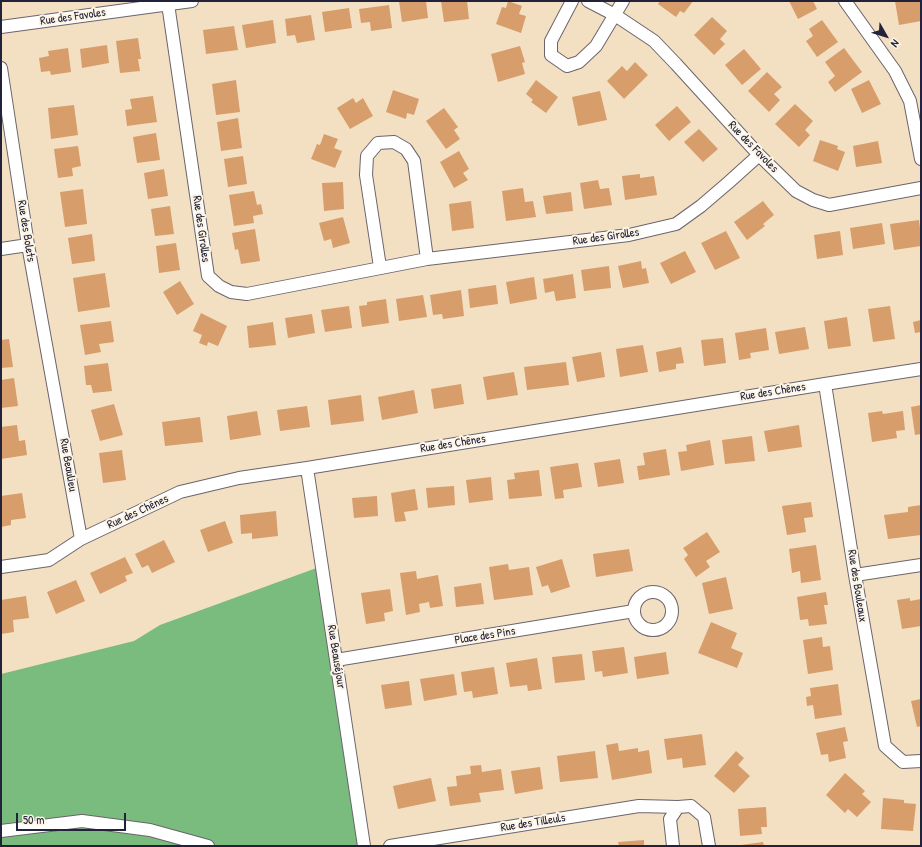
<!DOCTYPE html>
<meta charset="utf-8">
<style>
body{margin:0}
#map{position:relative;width:922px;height:847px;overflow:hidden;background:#f3e0c3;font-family:"Patrick Hand",sans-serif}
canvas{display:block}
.frame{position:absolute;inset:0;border:2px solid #22223b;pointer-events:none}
.north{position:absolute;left:866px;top:16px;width:40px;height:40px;-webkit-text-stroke:3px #fcf5e5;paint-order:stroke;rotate:129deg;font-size:11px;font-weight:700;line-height:16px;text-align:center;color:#22223b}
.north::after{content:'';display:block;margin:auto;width:14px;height:18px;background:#22223b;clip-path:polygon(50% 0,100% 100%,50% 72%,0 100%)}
.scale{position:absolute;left:16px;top:813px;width:110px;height:18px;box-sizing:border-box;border:2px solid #22223b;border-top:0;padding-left:5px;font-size:12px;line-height:14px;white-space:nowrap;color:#22223b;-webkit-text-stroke:3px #fcf5e5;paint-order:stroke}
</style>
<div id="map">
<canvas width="922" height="847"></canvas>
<div class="frame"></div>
<div class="north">N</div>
<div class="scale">50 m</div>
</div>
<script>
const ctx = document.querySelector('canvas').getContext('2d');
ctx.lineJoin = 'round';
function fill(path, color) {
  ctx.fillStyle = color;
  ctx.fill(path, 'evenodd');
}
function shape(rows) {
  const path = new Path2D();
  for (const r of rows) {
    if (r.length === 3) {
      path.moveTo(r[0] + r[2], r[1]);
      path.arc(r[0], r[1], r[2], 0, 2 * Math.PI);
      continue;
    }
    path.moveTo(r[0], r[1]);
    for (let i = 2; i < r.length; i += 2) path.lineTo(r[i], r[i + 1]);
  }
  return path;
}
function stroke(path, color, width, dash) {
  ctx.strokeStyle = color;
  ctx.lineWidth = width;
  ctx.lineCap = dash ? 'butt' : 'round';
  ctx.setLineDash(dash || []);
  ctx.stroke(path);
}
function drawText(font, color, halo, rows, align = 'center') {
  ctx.font = font + ' "Patrick Hand",sans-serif';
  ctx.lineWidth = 4;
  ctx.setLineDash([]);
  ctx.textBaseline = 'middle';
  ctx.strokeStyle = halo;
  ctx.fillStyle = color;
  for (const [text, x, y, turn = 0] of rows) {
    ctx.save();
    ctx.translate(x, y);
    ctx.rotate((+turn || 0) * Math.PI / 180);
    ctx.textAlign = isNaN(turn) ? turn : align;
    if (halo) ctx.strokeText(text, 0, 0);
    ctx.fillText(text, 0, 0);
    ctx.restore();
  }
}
fill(shape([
 [322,566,364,846,1,846,1,674,134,641,160,625]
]), '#7abc7e');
fill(shape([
 [399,1,426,1,428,18,402,22],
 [441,1,467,1,469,19,444,22],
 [508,1,522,6,519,14,526,16,521,33,496,24,502,7,506,8],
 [660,1,693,1,684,13,680,11,676,17,658,4],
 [789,1,813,1,817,9,798,19],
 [895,1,920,1,921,21,899,25],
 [389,5,392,28,371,31,370,22,361,23,359,9],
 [349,8,352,28,325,32,322,12],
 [311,15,315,40,297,43,295,35,287,36,285,19],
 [712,17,727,31,720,39,725,44,714,55,694,35],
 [273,20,276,43,246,48,242,25],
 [822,20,838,42,817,57,806,41,813,36,809,29],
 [234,26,238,50,206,54,203,30],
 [138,38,141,59,138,59,140,71,120,73,116,41],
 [107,45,109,63,82,68,80,49],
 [520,46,525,62,522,63,525,74,498,82,491,54],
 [68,48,71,72,51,75,50,71,41,72,39,58,49,56,48,51],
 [844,48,862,72,835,92,828,82,835,76,825,62],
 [744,49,761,69,742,85,725,65],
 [635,62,648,75,624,99,607,81,622,66,627,71],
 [767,72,782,87,774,94,780,100,769,112,748,91],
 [236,80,240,112,216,115,212,84],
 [536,80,558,97,546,113,531,102,533,100,526,94],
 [869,80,881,104,862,113,851,89],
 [393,90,419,99,414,115,407,113,406,119,386,112],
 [600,91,607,120,578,126,572,97],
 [153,96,157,122,127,126,125,110,132,109,130,99],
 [353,98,356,103,363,98,373,116,350,129,337,108],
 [795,104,813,121,805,130,810,135,799,147,775,124],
 [74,105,78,135,51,139,48,108],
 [677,106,691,122,669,141,655,125],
 [444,108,458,127,454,130,460,139,446,149,426,121],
 [238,118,242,148,221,151,217,122],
 [699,129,718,149,703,162,684,142],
 [156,133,160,160,137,163,133,137],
 [324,134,338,139,334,148,342,151,335,168,311,159,317,144,320,145],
 [820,140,838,146,837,149,845,152,838,171,813,161],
 [878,141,882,163,856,167,853,146],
 [78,146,81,166,72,168,73,176,58,178,54,149],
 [459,151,469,169,463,173,468,180,454,188,440,162],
 [243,156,247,184,228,187,224,159],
 [164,169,168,196,148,199,144,173],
 [640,174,640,178,654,176,657,195,625,200,622,176],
 [598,180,600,189,609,188,612,205,584,209,580,183],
 [343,182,344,209,324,211,322,183],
 [523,188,525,202,533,201,536,217,506,221,502,191],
 [83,189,87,224,65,227,60,192],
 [254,191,257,205,261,204,263,214,253,216,254,223,234,226,229,195],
 [571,192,573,211,546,214,543,196],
 [471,201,474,228,452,231,449,204],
 [763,201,774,215,763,224,765,226,747,240,734,222],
 [170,206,174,234,155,236,151,209],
 [343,217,350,243,333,248,331,239,324,241,319,223],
 [919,220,921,237,921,246,894,250,890,224],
 [882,223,885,244,853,249,850,228],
 [255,229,260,261,241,264,238,249,235,250,232,233],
 [726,231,740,258,715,270,701,243],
 [840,231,843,255,817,259,814,235],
 [92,234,95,261,72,264,68,238],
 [176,243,180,270,159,273,156,246],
 [685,251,696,272,671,284,660,263],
 [641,261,642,269,646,268,649,283,623,288,618,266],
 [609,266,611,288,584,291,581,270],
 [105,273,110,307,78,312,73,278],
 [573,274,576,298,556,301,554,291,545,293,543,279],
 [534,277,537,299,510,304,506,282],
 [180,281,194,304,177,315,163,292],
 [496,285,498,304,470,308,468,289],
 [461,290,464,316,443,319,442,314,433,315,430,295],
 [423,295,427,317,399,321,396,299],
 [386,299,389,323,362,327,359,306,367,305,367,302],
 [349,306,352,328,325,332,321,310],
 [890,306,895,339,873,342,868,309],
 [201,313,227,326,218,346,208,342,207,346,199,343,202,335,193,331],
 [312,314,315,333,288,338,285,318],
 [847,317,851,346,828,349,824,321],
 [921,320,921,332,915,333,913,322],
 [111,321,114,342,99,344,101,352,85,355,80,325],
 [273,322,276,345,249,348,247,326],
 [805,327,809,349,779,354,775,332],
 [766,328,769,350,750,353,751,358,739,360,735,333],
 [723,338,726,363,704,366,701,340],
 [9,339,13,367,1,368,1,340],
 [643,345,648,372,620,377,616,349],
 [681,347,684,363,676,364,676,369,659,372,656,352],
 [601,352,605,377,577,382,572,357],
 [566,362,569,385,527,390,524,367],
 [108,363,112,391,93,393,91,385,86,385,84,366],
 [514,372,518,395,487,400,483,377],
 [14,378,18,406,1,408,1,380],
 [461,384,464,404,434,409,431,389],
 [414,390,418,413,382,420,378,397],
 [361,395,364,421,331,425,328,400],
 [114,404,123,435,100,441,91,410],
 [921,405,921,434,915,435,911,407],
 [307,406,310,427,280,431,277,410],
 [257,411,261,435,230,440,227,416],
 [882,411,883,414,903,411,905,430,896,431,897,438,872,442,868,413],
 [200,417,203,442,165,446,162,422],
 [17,425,19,441,25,440,27,455,1,459,1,427],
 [799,425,802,447,768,452,764,431],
 [752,436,755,461,725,464,722,440],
 [710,440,714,465,681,471,678,452,687,451,686,445],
 [666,449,670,475,639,480,637,466,645,465,643,453],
 [122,450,126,480,103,483,99,453],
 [620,459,624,483,598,487,594,463],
 [578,463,582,487,563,490,564,498,555,499,550,467],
 [539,470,542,496,509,499,507,480,515,479,514,473],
 [491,477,493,500,469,503,466,480],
 [454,486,455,505,428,508,426,488],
 [415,489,418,510,404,512,406,521,395,522,391,493],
 [22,493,26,518,11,520,11,525,1,527,1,496],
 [377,496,378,516,354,518,352,498],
 [811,502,813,517,804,518,806,532,787,535,782,506],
 [921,505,921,535,888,539,884,515,908,512,908,507],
 [276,511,278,536,252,539,252,533,241,534,240,515],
 [225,521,233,543,208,552,200,530],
 [707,532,720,552,706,561,710,567,696,577,684,559,688,555,683,548],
 [164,540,175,562,152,573,148,565,142,568,135,554],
 [816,545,821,580,801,583,800,571,792,573,789,549],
 [629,549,633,571,596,577,593,554],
 [125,557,133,573,125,576,127,581,100,594,90,573],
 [562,559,570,587,551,593,548,585,542,587,536,567],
 [508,564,509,570,529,567,533,595,494,600,489,567],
 [416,571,417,579,438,575,443,606,430,608,429,602,419,604,420,612,406,615,400,573],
 [726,577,733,609,709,614,702,583],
 [76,580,85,601,56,614,47,592],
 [481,583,484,604,456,607,454,587],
 [390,589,393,611,384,613,385,621,366,624,361,593],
 [826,592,828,605,824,605,827,624,809,626,808,619,800,620,797,597],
 [26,596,29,618,13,620,14,632,1,634,1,600],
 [910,598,910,601,921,599,921,626,902,629,897,600],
 [711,622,737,633,731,648,743,653,737,668,698,653],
 [822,637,823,647,830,646,833,670,808,674,803,640],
 [624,647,628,673,603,677,602,671,595,672,592,651],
 [666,652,669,674,637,679,634,657],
 [582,654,585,680,555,683,552,657],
 [537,658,542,689,528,691,527,685,510,687,506,663],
 [494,667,498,694,473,698,472,691,464,692,461,672],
 [454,674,457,695,424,701,420,679],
 [409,681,412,705,385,709,381,685],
 [838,684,842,715,815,719,813,705,807,706,806,697,811,696,810,688],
 [921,699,921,726,917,727,911,701],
 [845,727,848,741,843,742,846,758,829,762,828,754,821,755,816,733],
 [702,734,706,765,683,768,682,758,667,760,664,739],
 [618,743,619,751,638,748,638,752,649,750,652,773,612,780,606,745],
 [595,751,598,778,560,782,557,756],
 [736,751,744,758,738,765,750,776,734,793,714,776],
 [481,765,482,772,501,769,504,790,479,793,481,802,450,806,447,787,457,786,456,776,471,774,470,766],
 [540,767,543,789,515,794,511,771],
 [845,773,865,791,862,794,871,802,857,817,848,809,845,813,826,795],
 [431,778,436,801,398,809,393,786],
 [883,798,904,800,904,803,916,804,913,831,881,829],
 [766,807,767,827,761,827,762,834,740,836,738,809],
 [644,840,644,846,619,846,618,842],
 [763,842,764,846,741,846,741,845]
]), '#d79d6b');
const minor = shape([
 [572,1,551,41,551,55,567,66,579,62,596,46,623,1],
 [588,1,615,15,654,41,676,64,759,155,796,191,813,200,829,205,921,188],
 [845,1,895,71,910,101,921,159],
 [168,4,208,276,219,286,231,292,247,294,427,259,629,235,676,224,701,206,729,182,759,155],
 [1,27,192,1],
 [1,68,28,245,81,539],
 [1,249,28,245],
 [380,267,366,175,367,156,378,143,394,142,406,149,414,161,427,259],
 [825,384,855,575,885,746,903,762,921,761],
 [307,468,336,660,364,846],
 [1,567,49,560,81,539,180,492,239,478,307,468,825,384,921,369],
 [855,575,921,565],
 [653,611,19],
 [336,660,634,611],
 [1,831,82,821,150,830,208,846],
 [390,846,639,806,678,807,691,806,704,817,709,846],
 [673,846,670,819,678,807]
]);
stroke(minor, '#6b646b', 14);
stroke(minor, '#fff', 12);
drawText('12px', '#22223b', '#fcf5e5', [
 ["Rue des Favoles",73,17,-8],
 ["Rue des Favoles",753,147,46],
 ["Rue des Girolles",201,229,82],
 ["Rue des Bolets",26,231,81],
 ["Rue des Girolles",606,237,-8],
 ["Rue des Chênes",773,392,-9],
 ["Rue des Chênes",453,444,-9],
 ["Rue Beaulieu",68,465,80],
 ["Rue des Chênes",138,512,-25],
 ["Rue des Bouleaux",857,586,81],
 ["Place des Pins",485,636,-9],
 ["Rue Beauséjour",336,657,81],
 ["Rue des Tilleuls",533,823,-9]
]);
</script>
